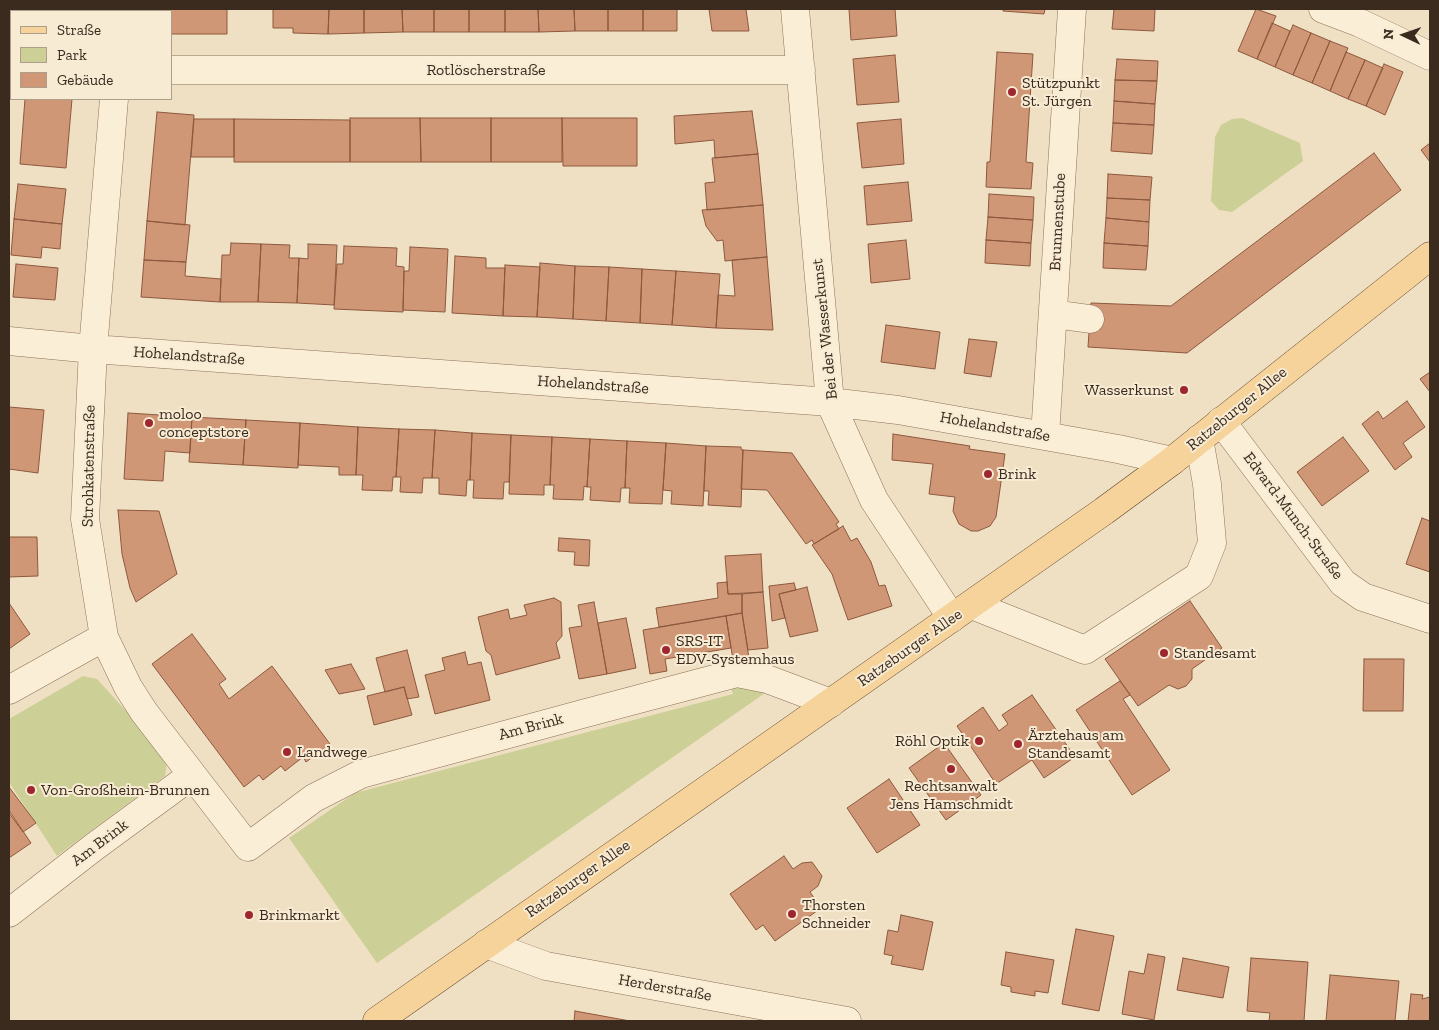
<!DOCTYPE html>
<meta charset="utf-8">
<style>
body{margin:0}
#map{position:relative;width:1439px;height:1030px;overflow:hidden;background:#f0e0c3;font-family:"Zilla Slab",serif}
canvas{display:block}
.frame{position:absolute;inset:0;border:10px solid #3b2a1e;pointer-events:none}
.legend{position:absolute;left:10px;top:10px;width:162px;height:90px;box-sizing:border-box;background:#f7ebd3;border:1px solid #ac9e8b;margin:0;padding:6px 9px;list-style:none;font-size:15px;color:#3b2a1e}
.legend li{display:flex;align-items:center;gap:10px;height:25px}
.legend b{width:25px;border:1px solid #ac9e8b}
.north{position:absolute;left:1379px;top:10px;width:50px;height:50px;-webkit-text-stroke:4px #f7ebd3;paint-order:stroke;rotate:273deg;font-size:14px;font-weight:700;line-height:20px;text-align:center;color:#3b2a1e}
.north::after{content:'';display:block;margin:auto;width:18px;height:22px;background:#3b2a1e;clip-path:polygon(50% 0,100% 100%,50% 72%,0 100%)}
</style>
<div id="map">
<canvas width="1439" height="1030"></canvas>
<div class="frame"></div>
<ul class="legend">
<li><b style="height:6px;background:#f5d39a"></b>Straße</li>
<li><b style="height:14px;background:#cccf96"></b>Park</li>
<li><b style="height:14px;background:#d09777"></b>Gebäude</li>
</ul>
<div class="north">N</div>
</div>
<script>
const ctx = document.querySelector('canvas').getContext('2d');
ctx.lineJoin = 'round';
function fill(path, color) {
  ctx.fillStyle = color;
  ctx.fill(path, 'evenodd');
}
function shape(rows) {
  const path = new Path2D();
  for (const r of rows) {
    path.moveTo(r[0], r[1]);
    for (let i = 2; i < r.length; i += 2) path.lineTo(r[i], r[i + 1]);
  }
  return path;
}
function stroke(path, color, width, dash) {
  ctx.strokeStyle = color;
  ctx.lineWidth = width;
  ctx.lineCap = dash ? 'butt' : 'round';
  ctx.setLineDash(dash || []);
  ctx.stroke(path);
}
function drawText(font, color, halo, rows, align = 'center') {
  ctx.font = font + ' "Zilla Slab",serif';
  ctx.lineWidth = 4;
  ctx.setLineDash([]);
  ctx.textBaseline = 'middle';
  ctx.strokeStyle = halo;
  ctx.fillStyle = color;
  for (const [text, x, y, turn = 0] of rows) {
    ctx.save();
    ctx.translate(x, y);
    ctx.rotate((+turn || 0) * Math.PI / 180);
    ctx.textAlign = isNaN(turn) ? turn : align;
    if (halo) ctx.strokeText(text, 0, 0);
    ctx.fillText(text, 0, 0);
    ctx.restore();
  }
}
fill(shape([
 [1242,118,1300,143,1303,161,1232,212,1219,210,1211,201,1215,137,1221,125,1232,119],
 [83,676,97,679,168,757,165,776,57,856,9,782,9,719],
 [730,685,764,690,765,693,377,963,289,838,355,793,733,694]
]), '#cccf96');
const building = shape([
 [169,9,227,9,227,34,171,34,171,11,169,11,169,9],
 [273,9,329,9,328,34,293,33,293,28,273,28,273,9],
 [329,9,364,9,364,33,328,34,329,9],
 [364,9,402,9,403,32,364,33,364,9],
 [402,9,434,9,434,32,403,32,402,9],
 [434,9,469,9,469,32,434,32,434,9],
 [469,9,505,9,505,32,469,32,469,9],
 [505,9,538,9,539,32,505,32,505,9],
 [538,9,574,9,575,31,539,32,538,9],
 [574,9,608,9,608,31,575,31,574,9],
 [608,9,643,9,643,31,608,31,608,9],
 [643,9,677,9,677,31,643,31,643,9],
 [709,9,746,9,749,31,712,31,709,9],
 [849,9,895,9,897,36,851,40,849,9],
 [1003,9,1045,9,1044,14,1003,11,1003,9],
 [1114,9,1155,9,1154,31,1112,29,1114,9],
 [1256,9,1276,16,1257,59,1238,51,1256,9],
 [9,20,11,20,11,67,9,66,9,20],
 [1272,23,1290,31,1275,67,1257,59,1272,23],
 [1293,25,1311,33,1293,75,1275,67,1293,25],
 [1311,33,1330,41,1312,83,1293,75,1311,33],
 [1330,41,1348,48,1330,91,1312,83,1330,41],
 [997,52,1033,54,1026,162,1033,163,1031,189,986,187,987,162,990,162,997,52],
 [1346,52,1365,60,1348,99,1330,91,1346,52],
 [895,55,899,102,857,105,853,59,895,55],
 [1117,59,1158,61,1157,81,1115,80,1117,59],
 [1365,60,1383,68,1366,106,1348,99,1365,60],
 [1384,64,1403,72,1385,115,1366,106,1384,64],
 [1115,80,1157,81,1155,104,1114,101,1115,80],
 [25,99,72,99,66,168,20,164,25,99],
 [1114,101,1155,104,1154,125,1113,123,1114,101],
 [752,111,758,154,715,158,714,140,675,144,674,116,752,111],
 [157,112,194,115,185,225,147,221,157,112],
 [350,118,420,118,421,162,350,162,350,118],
 [420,118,491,118,491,162,421,162,420,118],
 [491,118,562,118,562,162,491,162,491,118],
 [562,118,637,118,637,166,563,166,562,118],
 [194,119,234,119,234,157,191,157,194,119],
 [234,119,350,120,350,162,234,162,234,119],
 [901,119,904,164,862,168,857,123,901,119],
 [1113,123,1154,125,1152,154,1111,151,1113,123],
 [1430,143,1430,162,1421,150,1430,143],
 [1374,153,1401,190,1187,353,1088,347,1091,303,1171,306,1374,153],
 [758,154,763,205,707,210,705,183,715,182,712,158,758,154],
 [1108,174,1152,177,1150,200,1107,198,1108,174],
 [908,182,912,221,867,225,864,186,908,182],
 [18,184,66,189,62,224,14,219,18,184],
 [989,194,1034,197,1033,220,988,217,989,194],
 [1107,198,1150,200,1149,222,1106,218,1107,198],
 [763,205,767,257,725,261,723,240,717,241,706,226,702,210,763,205],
 [988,217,1033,220,1031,243,986,240,988,217],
 [1106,218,1149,222,1148,246,1104,243,1106,218],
 [14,219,62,224,60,249,42,247,41,258,11,255,14,219],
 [147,221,190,225,186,262,144,260,147,221],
 [906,240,910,279,871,283,868,244,906,240],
 [986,240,1031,243,1030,266,985,263,986,240],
 [231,243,261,244,258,302,220,302,222,255,230,255,231,243],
 [1104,243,1148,246,1146,270,1103,268,1104,243],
 [261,244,290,245,289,258,299,258,297,303,258,302,261,244],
 [308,244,337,245,334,305,297,303,299,258,308,259,308,244],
 [344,246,397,248,396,266,404,267,403,312,334,309,337,264,343,264,344,246],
 [410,247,448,249,445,312,403,310,404,271,409,271,410,247],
 [455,256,486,258,486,268,505,268,503,316,452,313,455,256],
 [767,257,773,330,716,328,718,295,735,296,732,260,767,257],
 [144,260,186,262,185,276,221,279,220,302,141,297,144,260],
 [540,263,575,266,573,319,537,317,540,263],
 [16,264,58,268,55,300,13,297,16,264],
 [505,265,540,267,537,317,503,316,505,265],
 [575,266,609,267,606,321,573,319,575,266],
 [609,267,642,269,640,323,606,321,609,267],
 [642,269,676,271,672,325,640,323,642,269],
 [676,271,720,274,716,328,672,325,676,271],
 [886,325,940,332,935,369,881,362,886,325],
 [969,339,997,342,991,377,964,373,969,339],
 [1430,372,1430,392,1420,379,1430,372],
 [1407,401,1425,427,1403,443,1412,457,1395,470,1362,424,1378,411,1383,419,1407,401],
 [9,407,44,410,38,473,9,469,9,407],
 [128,413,192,417,190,453,165,451,163,481,124,479,128,413],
 [192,417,246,420,243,465,189,462,192,417],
 [246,420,300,423,298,468,243,465,246,420],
 [300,423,358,427,356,475,339,475,339,467,298,465,300,423],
 [358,427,399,429,396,477,393,477,392,491,362,490,363,475,356,475,358,427],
 [399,429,435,430,432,478,423,478,422,493,400,492,401,477,396,477,399,429],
 [435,430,472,433,470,480,467,480,466,496,439,494,439,478,432,478,435,430],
 [472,433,511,435,509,482,504,482,503,499,473,498,474,480,470,480,472,433],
 [893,434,970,446,969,449,1005,454,996,517,990,526,978,531,971,531,959,524,953,511,955,497,929,494,933,464,892,460,893,434],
 [511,435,552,437,550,485,544,485,544,495,509,494,511,435],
 [552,437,590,439,587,487,584,486,583,500,553,499,554,485,550,485,552,437],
 [1343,437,1369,471,1322,506,1297,472,1343,437],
 [590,439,627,441,625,488,621,488,620,502,590,500,591,487,587,487,590,439],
 [627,441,666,443,662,504,629,503,630,488,625,488,627,441],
 [666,443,706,446,703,506,671,504,672,491,663,490,666,443],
 [706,446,741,447,741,449,743,450,741,507,708,505,709,491,704,491,706,446],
 [743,450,792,453,839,522,836,524,839,529,814,544,812,540,806,544,767,490,741,489,743,450],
 [118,510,159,511,177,574,136,602,130,588,122,554,118,510],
 [1422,518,1430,521,1430,572,1406,564,1422,518],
 [843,526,851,541,857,538,871,562,879,586,885,585,892,606,848,620,832,574,812,545,843,526],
 [9,537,37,537,38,576,9,577,9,537],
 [559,538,590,540,589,566,574,565,575,552,558,551,559,538],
 [761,554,763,592,728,594,725,556,761,554],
 [727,582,728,594,742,594,742,613,659,627,656,608,718,598,717,583,727,582],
 [794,583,796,590,779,594,785,618,772,621,769,586,794,583],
 [807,587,818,631,790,637,779,594,807,587],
 [763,592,768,648,748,650,742,613,742,594,763,592],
 [554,598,561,602,562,636,556,643,560,658,496,675,491,655,486,651,478,617,508,609,510,619,527,615,524,605,554,598],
 [1190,601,1222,648,1192,669,1192,679,1186,686,1178,689,1169,685,1138,706,1105,659,1190,601],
 [594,602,607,674,579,679,569,628,582,626,578,605,594,602],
 [9,603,30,634,9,649,9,603],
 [742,613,749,658,733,660,726,616,742,613],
 [726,616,731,648,665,659,667,671,650,674,643,630,726,616],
 [626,618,636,668,607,674,598,623,626,618],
 [192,634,226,679,219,684,229,699,272,666,330,744,306,762,303,757,285,771,281,766,263,780,259,775,244,787,152,664,192,634],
 [407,650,419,697,407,699,404,687,385,692,376,658,407,650],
 [465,652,468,665,481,662,490,700,435,714,425,675,445,670,442,658,465,652],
 [1364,659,1404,659,1403,711,1363,711,1364,659],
 [351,664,365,689,339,694,325,670,351,664],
 [1120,681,1130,695,1123,699,1170,770,1132,795,1076,710,1120,681],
 [404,687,412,715,374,725,367,696,404,687],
 [1032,695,1075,757,1044,778,1032,760,996,784,957,726,983,707,999,731,1008,724,1002,715,1032,695],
 [944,743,981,795,946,820,909,768,944,743],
 [889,779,920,825,877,853,847,808,889,779],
 [9,787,36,823,23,832,9,813,9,787],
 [10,812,31,843,9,858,9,813,10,812],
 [784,856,793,869,802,863,812,862,822,876,818,886,810,892,821,908,775,941,763,925,756,930,730,894,784,856],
 [901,915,933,922,923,970,891,964,893,956,884,954,888,930,898,932,901,915],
 [1076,929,1114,936,1099,1011,1062,1004,1076,929],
 [1006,952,1054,960,1048,993,1035,991,1035,996,1011,992,1011,987,1001,985,1006,952],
 [1148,954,1165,957,1154,1020,1122,1014,1129,971,1144,974,1148,954],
 [1183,958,1229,967,1223,998,1177,990,1183,958],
 [1251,958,1308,962,1304,1021,1269,1021,1270,1013,1247,1011,1251,958],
 [1330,975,1399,981,1395,1021,1326,1021,1330,975],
 [1411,994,1423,995,1422,999,1430,997,1430,1021,1408,1021,1411,994],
 [575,1011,630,1021,574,1021,575,1011]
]);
fill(building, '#d09777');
stroke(building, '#8c583d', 1);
const minor = shape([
 [795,9,830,402,874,500,952,618],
 [1323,9,1360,23,1430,56],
 [122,11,122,9],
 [171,70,801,70],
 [114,99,93,349,85,519,104,637,128,687,144,712,248,847,314,798,361,774,586,713,737,673,767,679,831,703],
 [1053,314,1090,319],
 [9,341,93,349,830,402,898,410,1118,449,1172,461],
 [1221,421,1343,583,1363,597,1430,619],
 [1045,436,1072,9],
 [972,605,1085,650,1199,576,1212,543,1207,484,1199,439],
 [9,690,104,637],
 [9,913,94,847,192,775],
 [486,944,546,966,847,1021]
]);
const major = shape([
 [377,1021,1104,511,1172,461,1430,256]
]);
stroke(minor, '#8c7159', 29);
stroke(major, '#5a3f2d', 29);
stroke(minor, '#fbeed7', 28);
stroke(major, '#f5d39a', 28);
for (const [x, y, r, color] of [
 [1012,92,5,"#9e262e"],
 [1184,390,5,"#9e262e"],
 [149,423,5,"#9e262e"],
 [988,474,5,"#9e262e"],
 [666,650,5,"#9e262e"],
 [1164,653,5,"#9e262e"],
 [979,741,5,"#9e262e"],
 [1018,744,5,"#9e262e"],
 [287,752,5,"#9e262e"],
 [951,769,5,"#9e262e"],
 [31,790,5,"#9e262e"],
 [792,914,5,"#9e262e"],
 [249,915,5,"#9e262e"]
]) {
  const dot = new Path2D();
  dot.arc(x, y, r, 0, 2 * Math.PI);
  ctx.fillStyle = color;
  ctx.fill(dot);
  stroke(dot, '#f7ebd3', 2);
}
drawText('16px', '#3b2a1e', '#f7ebd3', [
 ["Rotlöscherstraße",486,70],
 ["Brunnenstube",1058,222,-87],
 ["Bei der Wasserkunst",825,329,-96],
 ["Hohelandstraße",189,356,4],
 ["Hohelandstraße",593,385,4],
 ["Ratzeburger Allee",1237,409,-39],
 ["Hohelandstraße",995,427,10],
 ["Strohkatenstraße",89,466,-89],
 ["Edvard-Munch-Straße",1293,516,53],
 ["Ratzeburger Allee",910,648,-35],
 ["Am Brink",531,727,-15],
 ["Am Brink",100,843,-37],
 ["Ratzeburger Allee",578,879,-35],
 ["Herderstraße",665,988,10]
]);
drawText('16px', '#3b2a1e', '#f7ebd3', [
 ["Stützpunkt",1022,83],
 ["St. Jürgen",1022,101],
 ["Wasserkunst",1174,390,"right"],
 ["moloo",159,414],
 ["conceptstore",159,432],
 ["Brink",998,474],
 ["SRS-IT",676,641],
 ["EDV-Systemhaus",676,659],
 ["Standesamt",1174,653],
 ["Ärztehaus am",1028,735],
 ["Standesamt",1028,753],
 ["Röhl Optik",969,741,"right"],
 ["Landwege",297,752],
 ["Rechtsanwalt",951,786,"center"],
 ["Jens Hamschmidt",951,804,"center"],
 ["Von-Großheim-Brunnen",41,790],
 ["Thorsten",802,905],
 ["Schneider",802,923],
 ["Brinkmarkt",259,915]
], 'left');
</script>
